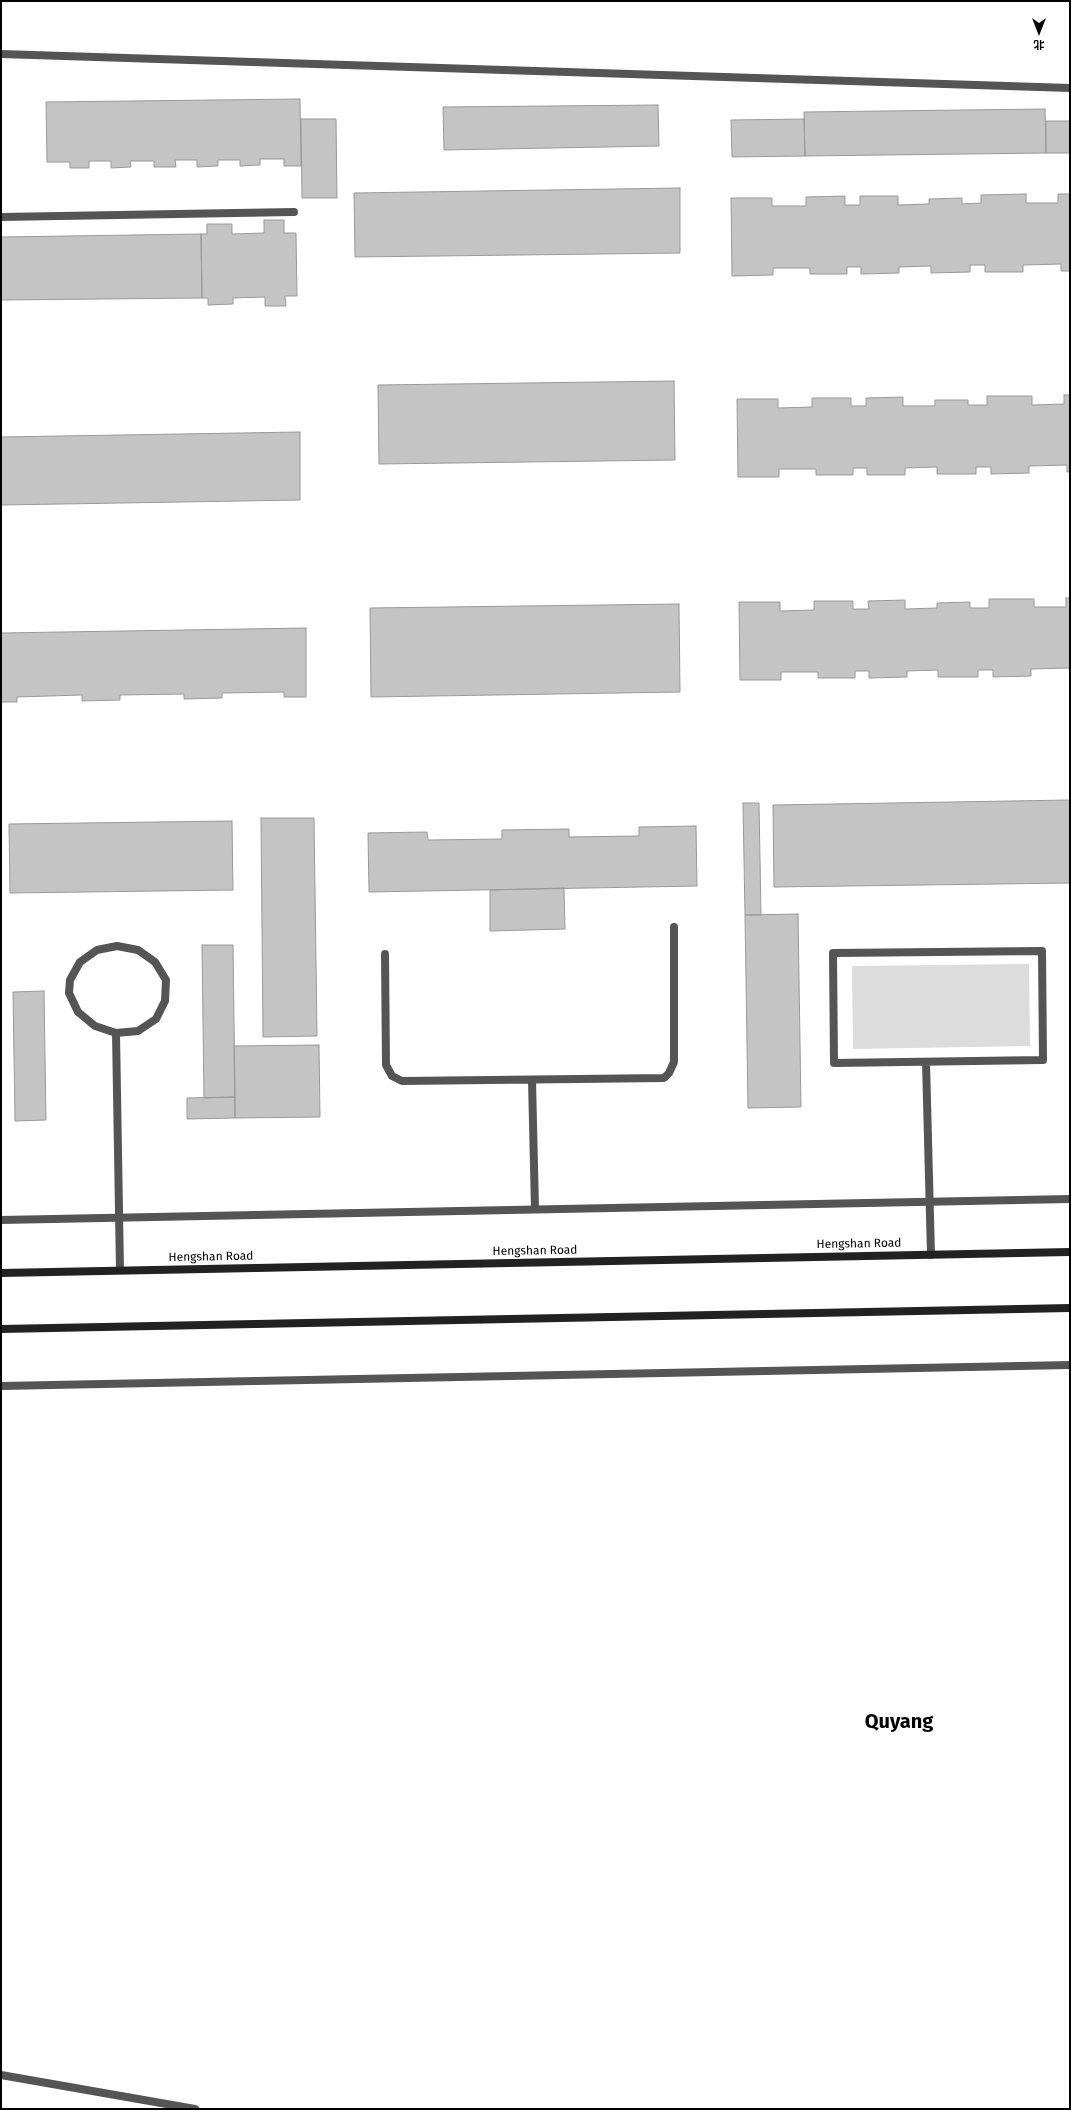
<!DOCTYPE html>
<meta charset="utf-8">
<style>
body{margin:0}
#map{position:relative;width:1071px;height:2110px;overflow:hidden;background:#fff;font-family:"Fira Sans","Noto Sans SC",sans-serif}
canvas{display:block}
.frame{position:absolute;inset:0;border:2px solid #000;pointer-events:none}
.north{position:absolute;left:1019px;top:12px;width:40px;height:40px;-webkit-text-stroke:3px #fff;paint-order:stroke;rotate:180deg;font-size:11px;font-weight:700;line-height:16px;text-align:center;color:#000}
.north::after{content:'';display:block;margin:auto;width:14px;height:18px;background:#000;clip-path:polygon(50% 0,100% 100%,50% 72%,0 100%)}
</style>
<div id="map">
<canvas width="1071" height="2110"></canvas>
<div class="frame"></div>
<div class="north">北</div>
</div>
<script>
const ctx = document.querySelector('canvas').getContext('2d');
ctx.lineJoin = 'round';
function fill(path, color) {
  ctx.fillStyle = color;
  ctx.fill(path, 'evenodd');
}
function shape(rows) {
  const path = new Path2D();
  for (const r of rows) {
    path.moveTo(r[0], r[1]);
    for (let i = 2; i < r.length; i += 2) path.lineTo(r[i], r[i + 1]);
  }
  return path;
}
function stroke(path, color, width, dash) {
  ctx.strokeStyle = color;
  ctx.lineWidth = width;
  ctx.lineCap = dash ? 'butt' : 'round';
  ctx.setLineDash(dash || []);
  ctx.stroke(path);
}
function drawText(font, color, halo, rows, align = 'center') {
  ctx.font = font + ' "Fira Sans",sans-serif';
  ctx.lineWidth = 3.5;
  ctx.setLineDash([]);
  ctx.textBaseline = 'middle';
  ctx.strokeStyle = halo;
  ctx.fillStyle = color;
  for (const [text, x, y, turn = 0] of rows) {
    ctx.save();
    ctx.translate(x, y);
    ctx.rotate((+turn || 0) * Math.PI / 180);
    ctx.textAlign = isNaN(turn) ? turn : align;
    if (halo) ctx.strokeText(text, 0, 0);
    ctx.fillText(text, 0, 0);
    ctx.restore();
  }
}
fill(shape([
 [1029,964,1030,1046,853,1049,852,966]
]), '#dcdcdc');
const building = shape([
 [300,99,301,166,284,166,284,159,260,159,260,165,240,166,240,160,218,160,218,166,197,167,197,160,175,160,176,167,154,167,154,161,130,161,131,167,111,168,111,161,89,161,89,168,70,168,70,162,47,162,46,102,300,99],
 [658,105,659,146,444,150,443,107,658,105],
 [1045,109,1046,153,805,156,804,112,1045,109],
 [301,119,336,119,337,198,302,198,301,119],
 [804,119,805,156,732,157,731,120,804,119],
 [1046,121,1070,121,1070,153,1046,153,1046,121],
 [680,188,680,253,355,257,354,193,680,188],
 [1026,194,1026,203,1058,203,1058,194,1070,194,1070,271,1061,271,1061,264,1023,265,1023,272,985,272,985,265,970,265,970,272,931,273,931,266,899,267,899,273,861,274,861,267,847,267,847,274,810,274,810,268,773,268,773,275,732,276,731,198,772,198,772,206,806,206,806,197,845,196,845,205,860,205,860,196,898,196,898,205,929,204,929,199,962,198,962,204,981,203,981,195,1026,194],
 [264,220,284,220,284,233,296,233,297,296,285,296,286,306,265,306,265,297,233,298,233,304,208,305,208,298,202,298,201,234,207,234,207,224,232,224,232,234,264,233,264,220],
 [201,234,202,298,1,300,1,237,201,234],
 [674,381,675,460,379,464,378,385,674,381],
 [1064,395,1070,395,1070,472,1067,472,1067,465,1029,466,1029,473,991,474,991,467,976,467,976,474,937,474,937,467,905,468,905,475,867,475,867,468,853,468,853,475,816,475,816,469,779,469,779,477,738,477,737,399,778,399,778,408,812,407,812,398,851,398,851,406,866,406,866,398,903,397,903,406,935,406,935,400,968,400,968,405,987,405,987,396,1032,396,1032,405,1064,404,1064,395],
 [300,432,300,500,1,505,1,437,300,432],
 [1066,598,1070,598,1070,675,1069,668,1031,669,1031,676,993,677,993,670,978,670,978,677,938,677,938,670,907,671,907,677,869,678,869,671,855,671,855,678,818,678,818,672,781,672,781,680,740,680,739,602,780,602,780,611,814,610,814,601,853,601,853,609,869,609,868,601,905,600,905,609,937,608,937,603,970,602,970,608,989,608,989,599,1034,599,1034,607,1066,607,1066,598],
 [679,604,680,692,371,697,370,608,679,604],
 [306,628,306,697,284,697,284,692,222,693,222,698,184,699,184,694,120,695,120,700,82,701,82,695,17,697,17,702,1,702,1,633,306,628],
 [1070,800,1070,883,774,887,773,805,1070,800],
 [743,803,759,803,761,915,745,915,743,803],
 [261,818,314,818,317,1036,263,1037,261,818],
 [232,821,233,890,10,893,9,824,232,821],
 [696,826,697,886,369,892,368,833,427,832,428,840,502,839,502,830,569,829,569,837,639,836,639,827,696,826],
 [564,888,565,929,490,931,490,890,564,888],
 [798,914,801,1107,748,1108,745,915,798,914],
 [202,945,233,945,235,1097,204,1098,202,945],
 [44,991,46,1120,15,1121,13,992,44,991],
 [319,1045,320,1117,235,1118,234,1046,319,1045],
 [235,1097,235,1118,187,1119,187,1098,235,1097]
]);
fill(building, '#c4c4c4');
stroke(building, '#999', 1);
stroke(shape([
 [1,217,294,212],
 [117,946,138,950,155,962,166,980,165,1001,156,1019,138,1031,116,1033,95,1026,78,1012,69,993,70,980,80,962,97,950,117,946],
 [1042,951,1043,1060,834,1063,833,953,1042,951],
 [385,954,386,1065,392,1076,402,1081,664,1078,669,1073,674,1062,674,927],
 [116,1033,120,1270],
 [926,1062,931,1255],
 [532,1080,535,1209]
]), '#555', 8);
stroke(shape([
 [1,54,1070,88],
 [1,1220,1070,1199],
 [1,1386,1070,1365],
 [1,2075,195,2109]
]), '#555', 8);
stroke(shape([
 [1,1273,1070,1252],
 [1,1329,1070,1308]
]), '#222', 8);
drawText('12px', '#000', '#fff', [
 ["Hengshan Road",859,1244,-1],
 ["Hengshan Road",535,1251,-1],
 ["Hengshan Road",211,1257,-1]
]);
drawText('bold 20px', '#000', '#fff', [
 ["Quyang",899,1722]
]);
</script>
